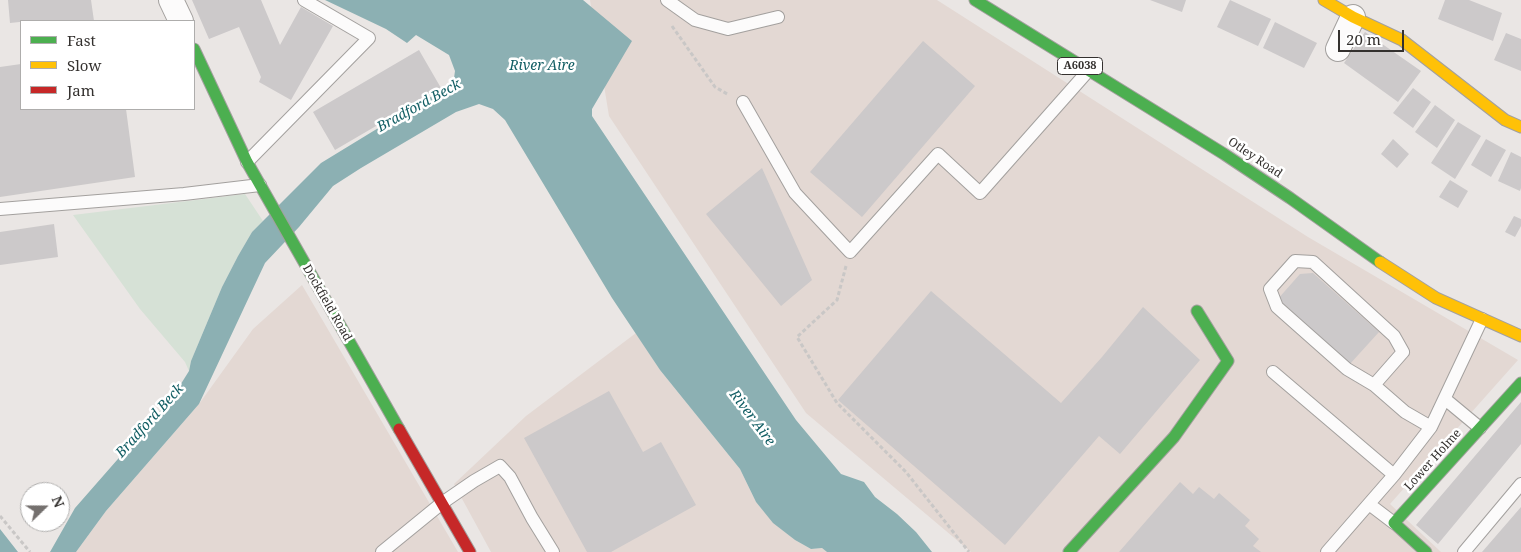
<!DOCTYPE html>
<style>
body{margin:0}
#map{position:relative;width:1521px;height:552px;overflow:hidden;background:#eae6e4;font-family:"Noto Serif",serif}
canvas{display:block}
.legend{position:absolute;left:20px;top:20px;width:175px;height:90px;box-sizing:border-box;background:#fff;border:1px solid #aeadac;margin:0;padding:6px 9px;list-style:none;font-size:15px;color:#34312f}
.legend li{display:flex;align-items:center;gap:10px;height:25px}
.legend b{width:25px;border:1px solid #aeadac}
.north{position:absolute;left:20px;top:482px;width:50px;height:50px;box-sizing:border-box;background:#fff;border:1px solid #aeadac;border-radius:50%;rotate:68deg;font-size:14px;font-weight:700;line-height:20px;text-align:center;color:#34312f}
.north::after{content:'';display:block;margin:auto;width:18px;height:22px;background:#74706e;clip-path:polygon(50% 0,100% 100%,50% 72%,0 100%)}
.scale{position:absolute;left:1338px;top:30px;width:66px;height:22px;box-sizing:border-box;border:2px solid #34312f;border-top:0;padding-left:6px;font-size:15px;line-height:18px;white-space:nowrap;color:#34312f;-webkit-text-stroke:4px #fff;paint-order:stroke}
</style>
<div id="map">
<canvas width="1521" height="552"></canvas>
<ul class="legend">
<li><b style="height:6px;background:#4caf50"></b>Fast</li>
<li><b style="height:6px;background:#ffc107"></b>Slow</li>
<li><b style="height:6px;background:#c62828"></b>Jam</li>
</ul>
<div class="north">N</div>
<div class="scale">20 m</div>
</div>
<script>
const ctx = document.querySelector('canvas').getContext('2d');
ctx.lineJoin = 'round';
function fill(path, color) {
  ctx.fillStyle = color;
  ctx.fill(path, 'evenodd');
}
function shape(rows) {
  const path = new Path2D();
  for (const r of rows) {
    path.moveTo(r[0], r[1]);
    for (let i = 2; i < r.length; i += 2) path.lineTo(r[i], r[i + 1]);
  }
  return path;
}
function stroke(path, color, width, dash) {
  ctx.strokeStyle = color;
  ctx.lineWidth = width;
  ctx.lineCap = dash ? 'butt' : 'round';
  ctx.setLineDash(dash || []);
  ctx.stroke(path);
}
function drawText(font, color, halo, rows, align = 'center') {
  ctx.font = font + ' "Noto Serif",serif';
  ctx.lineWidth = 5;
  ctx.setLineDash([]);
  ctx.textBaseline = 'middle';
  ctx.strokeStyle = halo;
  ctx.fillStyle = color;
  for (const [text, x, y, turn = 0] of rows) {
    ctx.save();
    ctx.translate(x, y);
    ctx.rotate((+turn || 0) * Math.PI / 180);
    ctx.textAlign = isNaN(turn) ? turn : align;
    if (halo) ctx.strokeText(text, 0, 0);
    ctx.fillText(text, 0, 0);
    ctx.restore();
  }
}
fill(shape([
 [590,0,937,0,1308,237,1518,360,1390,504,1441,552,971,552,806,413,609,116],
 [302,285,458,552,76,552,106,511,199,404,253,329],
 [636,333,660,370,740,469,756,502,773,522,795,540,811,549,822,548,827,552,491,552,454,484,526,416]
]), '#e3d8d3');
fill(shape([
 [245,194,263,221,252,232,238,256,222,287,191,361,189,371,185,362,140,309,73,215]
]), '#d6e1d6');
fill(shape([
 [325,0,583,0,632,41,592,109,592,116,796,420,841,474,864,482,875,497,897,514,916,532,932,552,827,552,822,548,811,549,795,540,773,523,756,502,740,469,660,370,612,298,505,120,493,109,479,104,456,112,361,168,333,186,299,227,265,263,199,404,106,511,76,552,50,552,75,508,174,395,189,371,191,361,222,287,238,256,252,232,321,163,416,105,453,85,455,71,449,55,416,35,407,43,386,29],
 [0,529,18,552,0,552]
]), '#8cb0b3');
fill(shape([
 [8,0,91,0,94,21,29,21,10,23],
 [192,0,261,0,280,45,301,7,333,26,291,100,259,82,261,77,239,27,209,39],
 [1150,0,1186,0,1182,12],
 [1230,0,1271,19,1258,46,1217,27],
 [1445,0,1469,0,1502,13,1493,41,1438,19],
 [1275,22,1317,43,1304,68,1263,48],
 [1365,32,1421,71,1398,102,1344,63],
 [1506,33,1521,39,1521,71,1494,60],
 [923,41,975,86,862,217,810,172],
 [419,50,441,88,335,150,313,112],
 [21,64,21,109,126,109,135,177,0,197,0,67],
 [1413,88,1431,102,1413,128,1393,113],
 [1435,105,1455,120,1437,148,1415,132],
 [1458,122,1481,136,1455,179,1431,163],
 [1393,139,1409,154,1397,168,1381,154],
 [1486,139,1506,150,1491,177,1471,165],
 [1511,152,1521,157,1521,188,1520,191,1498,181],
 [762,168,812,280,781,306,706,214],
 [1450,180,1468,191,1458,208,1439,197],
 [1514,216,1521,219,1521,226,1515,237,1505,232],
 [54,224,58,257,0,265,0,232],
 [1313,273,1379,332,1349,365,1277,300,1300,274],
 [931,291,1061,403,1102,357,1143,307,1200,360,1120,454,1099,436,1005,545,838,400],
 [609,391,643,452,661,442,696,505,611,552,587,552,524,438],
 [1521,402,1521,444,1438,544,1416,525],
 [1180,482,1193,494,1199,487,1214,499,1219,493,1250,520,1245,526,1259,539,1253,546,1261,552,1119,552],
 [1521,507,1521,552,1482,552]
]), '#ccc9ca');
const lane = shape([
 [667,0,695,20,728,29,778,17],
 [743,102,795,193,850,252,938,154,980,193,1088,71],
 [247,162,369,38,304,0],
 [0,209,184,194,260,185],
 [1273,372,1394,475],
 [1374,385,1347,369,1277,307,1270,289,1295,261,1313,262,1394,336,1403,352,1374,385,1405,412,1431,427],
 [1445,399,1480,428],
 [1369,504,1394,523],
 [382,552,442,503,474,481,500,466,510,477,532,518,553,552],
 [1327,552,1394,475,1431,427,1482,319],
 [1464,552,1521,484]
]);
const street = shape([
 [171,0,181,21],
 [1338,49,1353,17]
]);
const fast = shape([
 [975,0,1224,154,1290,198,1380,262],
 [194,49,247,162,399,429],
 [1069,552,1174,437,1228,361,1197,311],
 [1426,552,1394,523,1521,383]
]);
const slow = shape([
 [1324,0,1353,17,1402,40,1505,120,1521,127],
 [1380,262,1436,298,1521,336]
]);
const jam = shape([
 [399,429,470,552]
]);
stroke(lane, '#a3a09e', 14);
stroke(street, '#a3a09e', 26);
stroke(fast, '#a3a09e', 13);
stroke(slow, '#a3a09e', 13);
stroke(jam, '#a3a09e', 13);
stroke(shape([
 [672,26,715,87,729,95],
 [846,266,837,300,797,337,837,403,906,472,969,552],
 [0,516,30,552]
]), '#c9c7c6', 3, [4, 2.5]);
stroke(lane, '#fcfbfb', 12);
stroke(street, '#fcfbfb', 24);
stroke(fast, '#4caf50', 11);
stroke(slow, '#ffc107', 11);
stroke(jam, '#c62828', 11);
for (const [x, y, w] of [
 [1080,66,45]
]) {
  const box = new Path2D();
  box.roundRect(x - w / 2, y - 8.5, w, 17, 4);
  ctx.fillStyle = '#fff';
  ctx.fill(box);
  stroke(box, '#34312f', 1);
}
drawText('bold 11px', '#34312f', null, [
 ["A6038",1080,66]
]);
drawText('12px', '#34312f', '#fff', [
 ["Otley Road",1255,158,34],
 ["Dockfield Road",327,303,60],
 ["Lower Holme",1433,460,-48]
]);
drawText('italic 14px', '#125e64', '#fff', [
 ["River Aire",542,66],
 ["Bradford Beck",419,106,-29],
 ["River Aire",752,418,53],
 ["Bradford Beck",150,421,-48]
]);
</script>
